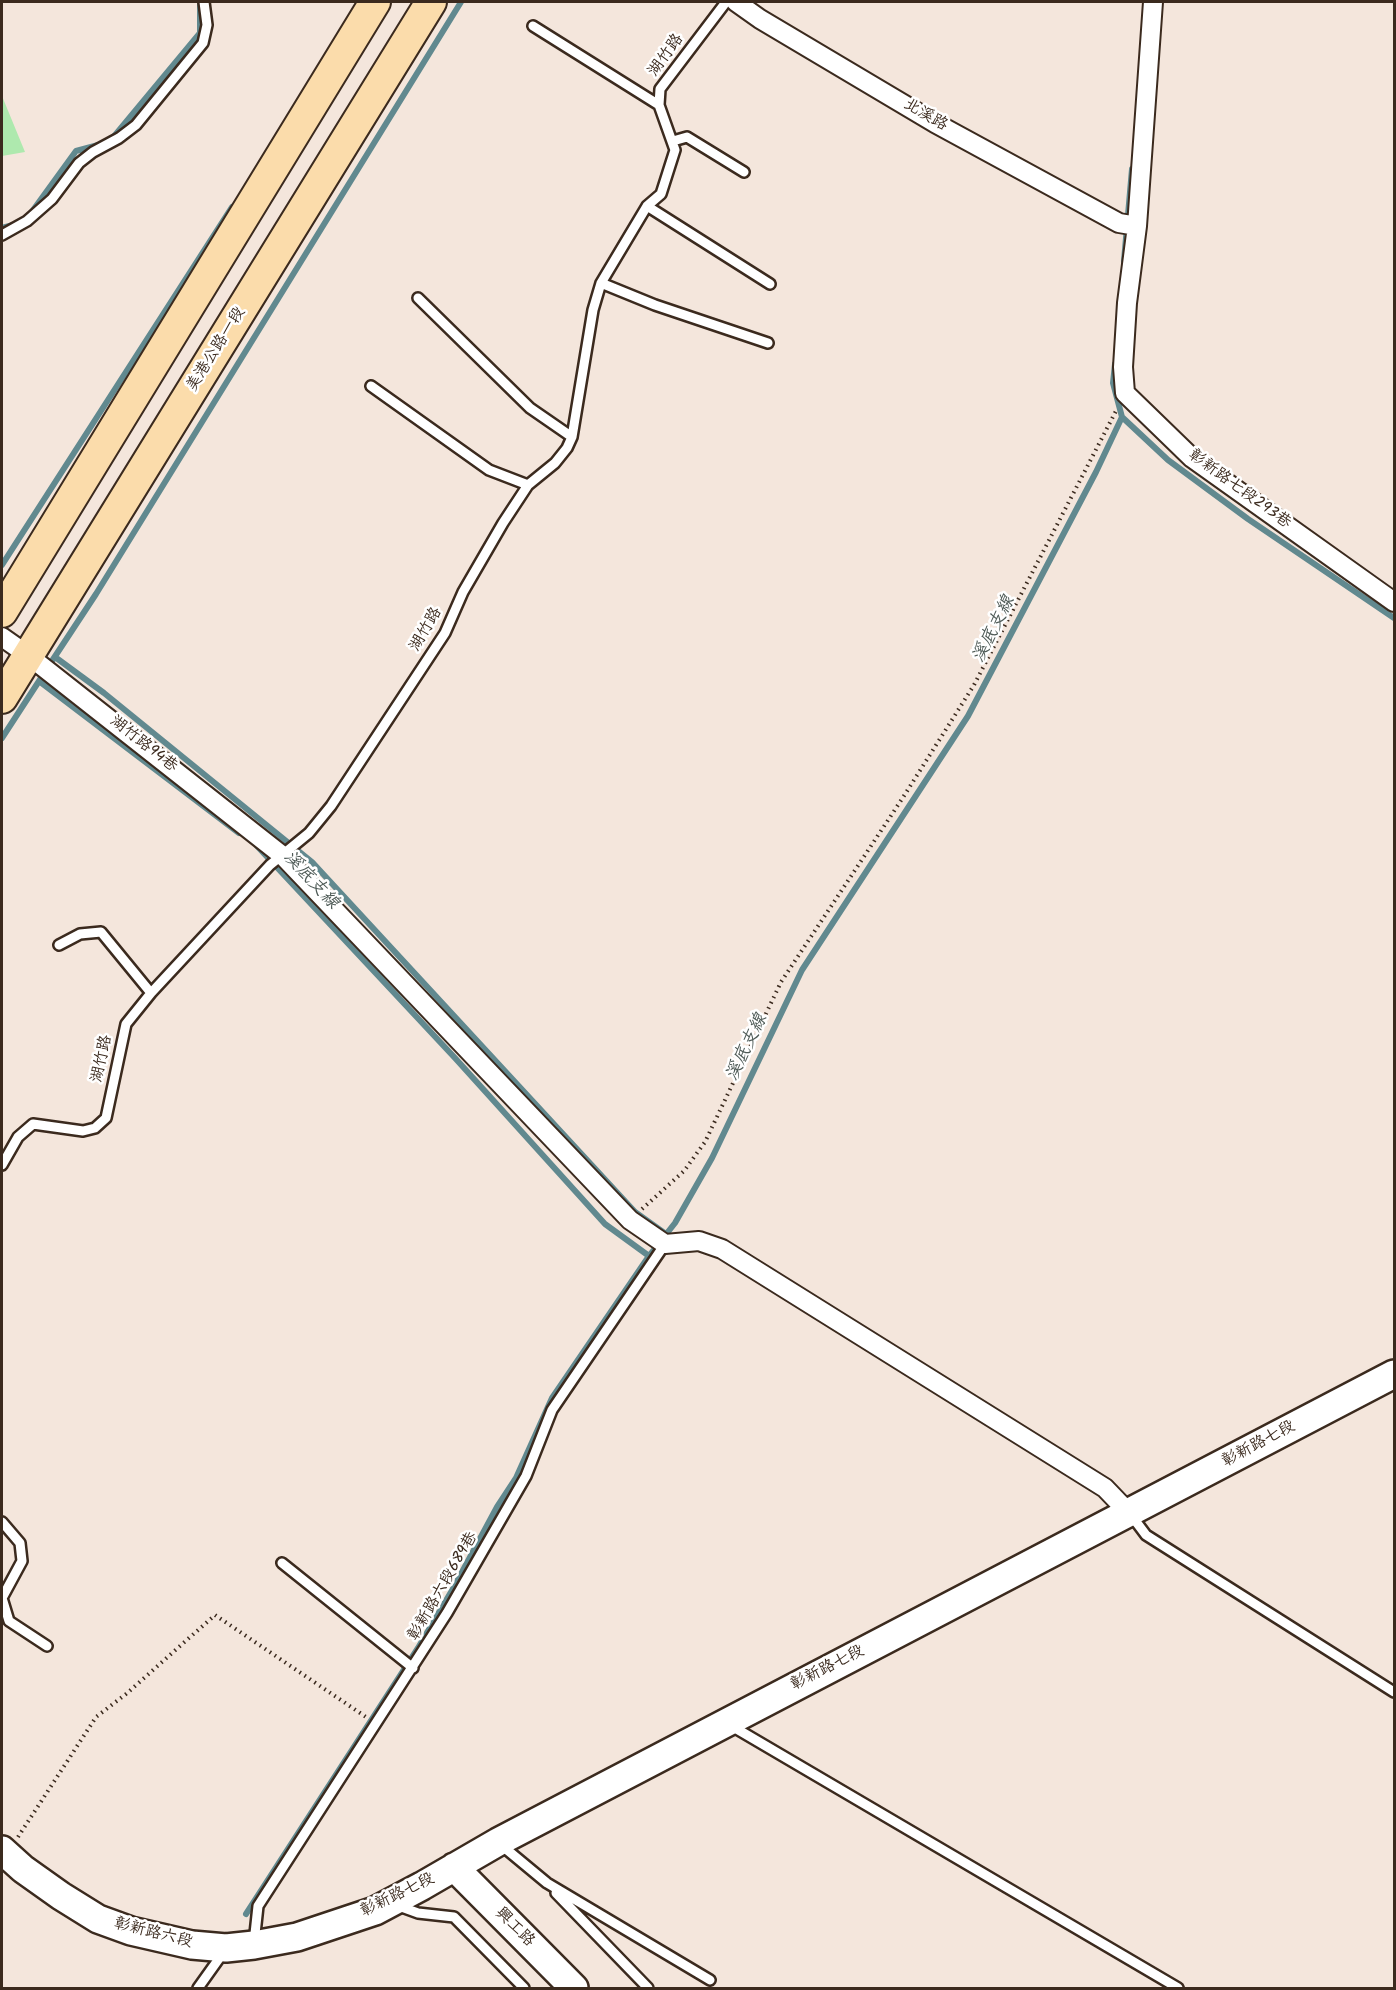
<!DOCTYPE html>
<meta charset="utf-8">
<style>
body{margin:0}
#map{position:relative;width:1396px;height:1990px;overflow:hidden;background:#f4e6dc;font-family:Kalam,sans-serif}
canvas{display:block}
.frame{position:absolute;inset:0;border:3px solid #3b2a1e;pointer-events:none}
</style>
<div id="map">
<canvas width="1396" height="1990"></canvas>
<div class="frame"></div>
</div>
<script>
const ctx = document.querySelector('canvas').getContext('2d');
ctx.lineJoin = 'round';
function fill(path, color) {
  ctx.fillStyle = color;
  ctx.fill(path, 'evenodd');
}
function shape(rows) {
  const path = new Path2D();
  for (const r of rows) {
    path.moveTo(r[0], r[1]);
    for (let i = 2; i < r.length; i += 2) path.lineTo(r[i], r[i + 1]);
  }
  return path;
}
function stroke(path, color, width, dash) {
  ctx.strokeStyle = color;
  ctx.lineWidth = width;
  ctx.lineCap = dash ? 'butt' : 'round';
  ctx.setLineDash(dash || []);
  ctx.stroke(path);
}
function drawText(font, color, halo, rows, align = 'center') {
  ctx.font = font + ' Kalam,"LXGW WenKai TC",sans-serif';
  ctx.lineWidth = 5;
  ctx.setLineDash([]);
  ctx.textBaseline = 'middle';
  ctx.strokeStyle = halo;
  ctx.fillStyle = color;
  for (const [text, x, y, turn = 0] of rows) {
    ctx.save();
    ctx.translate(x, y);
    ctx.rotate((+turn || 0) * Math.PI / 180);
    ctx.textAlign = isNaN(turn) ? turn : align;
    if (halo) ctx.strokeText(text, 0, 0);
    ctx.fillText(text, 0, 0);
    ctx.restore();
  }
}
fill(shape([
 [2,96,25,152,2,156]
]), '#aee9ae');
stroke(shape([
 [111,140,200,33,200,2],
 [31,213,76,151,102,144],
 [2,228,13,225],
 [1124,261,1132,169],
 [1115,364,1113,383,1122,417],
 [2,565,232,207],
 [55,657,104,693,312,862,635,1212,663,1232],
 [48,667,96,594,461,2],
 [39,681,239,833],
 [2,738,41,678],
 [257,846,455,1058,605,1224,649,1256,675,1223,712,1158,802,970,968,716,1096,472,1122,417,1168,460,1248,519,1394,618],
 [246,1914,418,1648,454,1587,497,1507,516,1478,552,1398,649,1256]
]), '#61898f', 6);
const lane = shape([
 [533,26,659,105],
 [673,141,687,137,744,172],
 [647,206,770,284],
 [2,235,27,221,52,199,79,163,93,152,119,138,136,125,203,43,207,25,204,2],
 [601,283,655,305,768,343],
 [418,298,530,408,572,437],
 [371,386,489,470,528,485],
 [59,945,80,934,101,932,151,993],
 [2,1165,18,1137,33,1124,83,1131,95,1128,106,1118,126,1024,151,993,270,865,309,833,331,806,445,633,463,592,503,523,528,485,555,463,567,448,572,437,593,310,601,283,647,206,661,194,675,150,659,105,660,89,726,2],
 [1131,1515,1146,1535,1394,1692],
 [2,1522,20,1543,22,1561,2,1598,9,1621,47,1646],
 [282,1563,413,1668],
 [730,1725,1178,1988],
 [500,1844,547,1883,710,1980],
 [556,1893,648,1988],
 [396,1905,418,1913,454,1917,524,1988],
 [254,1943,258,1906,447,1613,526,1476,552,1410,665,1244],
 [198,1988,223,1953]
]);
const street = shape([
 [736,2,760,19,935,123,1119,223,1137,226,1127,303,1123,367,1125,393,1192,458,1394,602],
 [1137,226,1153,2],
 [2,637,29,656,283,856,630,1220,665,1244,699,1241,722,1249,1105,1488,1129,1513]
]);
const secondary = shape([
 [2,1850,23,1869,61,1896,98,1919,131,1931,192,1945,226,1948,254,1945,297,1937,375,1911,422,1886,498,1842,1394,1374],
 [454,1867,574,1988]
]);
const primary = shape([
 [2,612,375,2],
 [2,698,431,2]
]);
stroke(lane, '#3b2a1e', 14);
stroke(street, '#3b2a1e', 22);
stroke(secondary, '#3b2a1e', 32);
stroke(primary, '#3b2a1e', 34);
stroke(shape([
 [642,1209,684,1171,705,1142,781,982,902,799,974,685,1117,409],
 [18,1837,96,1717,126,1694,215,1615,366,1717]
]), '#3b2a1e', 4, [1.5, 4.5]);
stroke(lane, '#fff', 9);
stroke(street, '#fff', 18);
stroke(secondary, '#fff', 27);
stroke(primary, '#fbdcab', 30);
drawText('16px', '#3b2a1e', '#fff', [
 ["湖竹路",667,56,-54],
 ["北溪路",925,116,30],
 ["美港公路一段",217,350,-58],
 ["彰新路七段293巷",1239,490,36],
 ["湖竹路",427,630,-60],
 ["湖竹路94巷",143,745,38],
 ["湖竹路",103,1059,-78],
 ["彰新路七段",1259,1445,-28],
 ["彰新路六段689巷",444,1587,-60],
 ["彰新路七段",828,1669,-27],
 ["彰新路七段",398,1896,-26],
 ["興工路",514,1928,45],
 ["彰新路六段",153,1934,14]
]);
drawText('italic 18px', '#4e5a56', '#fff', [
 ["溪底支線",995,630,-63],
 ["溪底支線",310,881,47],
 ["溪底支線",748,1048,-64]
]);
</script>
